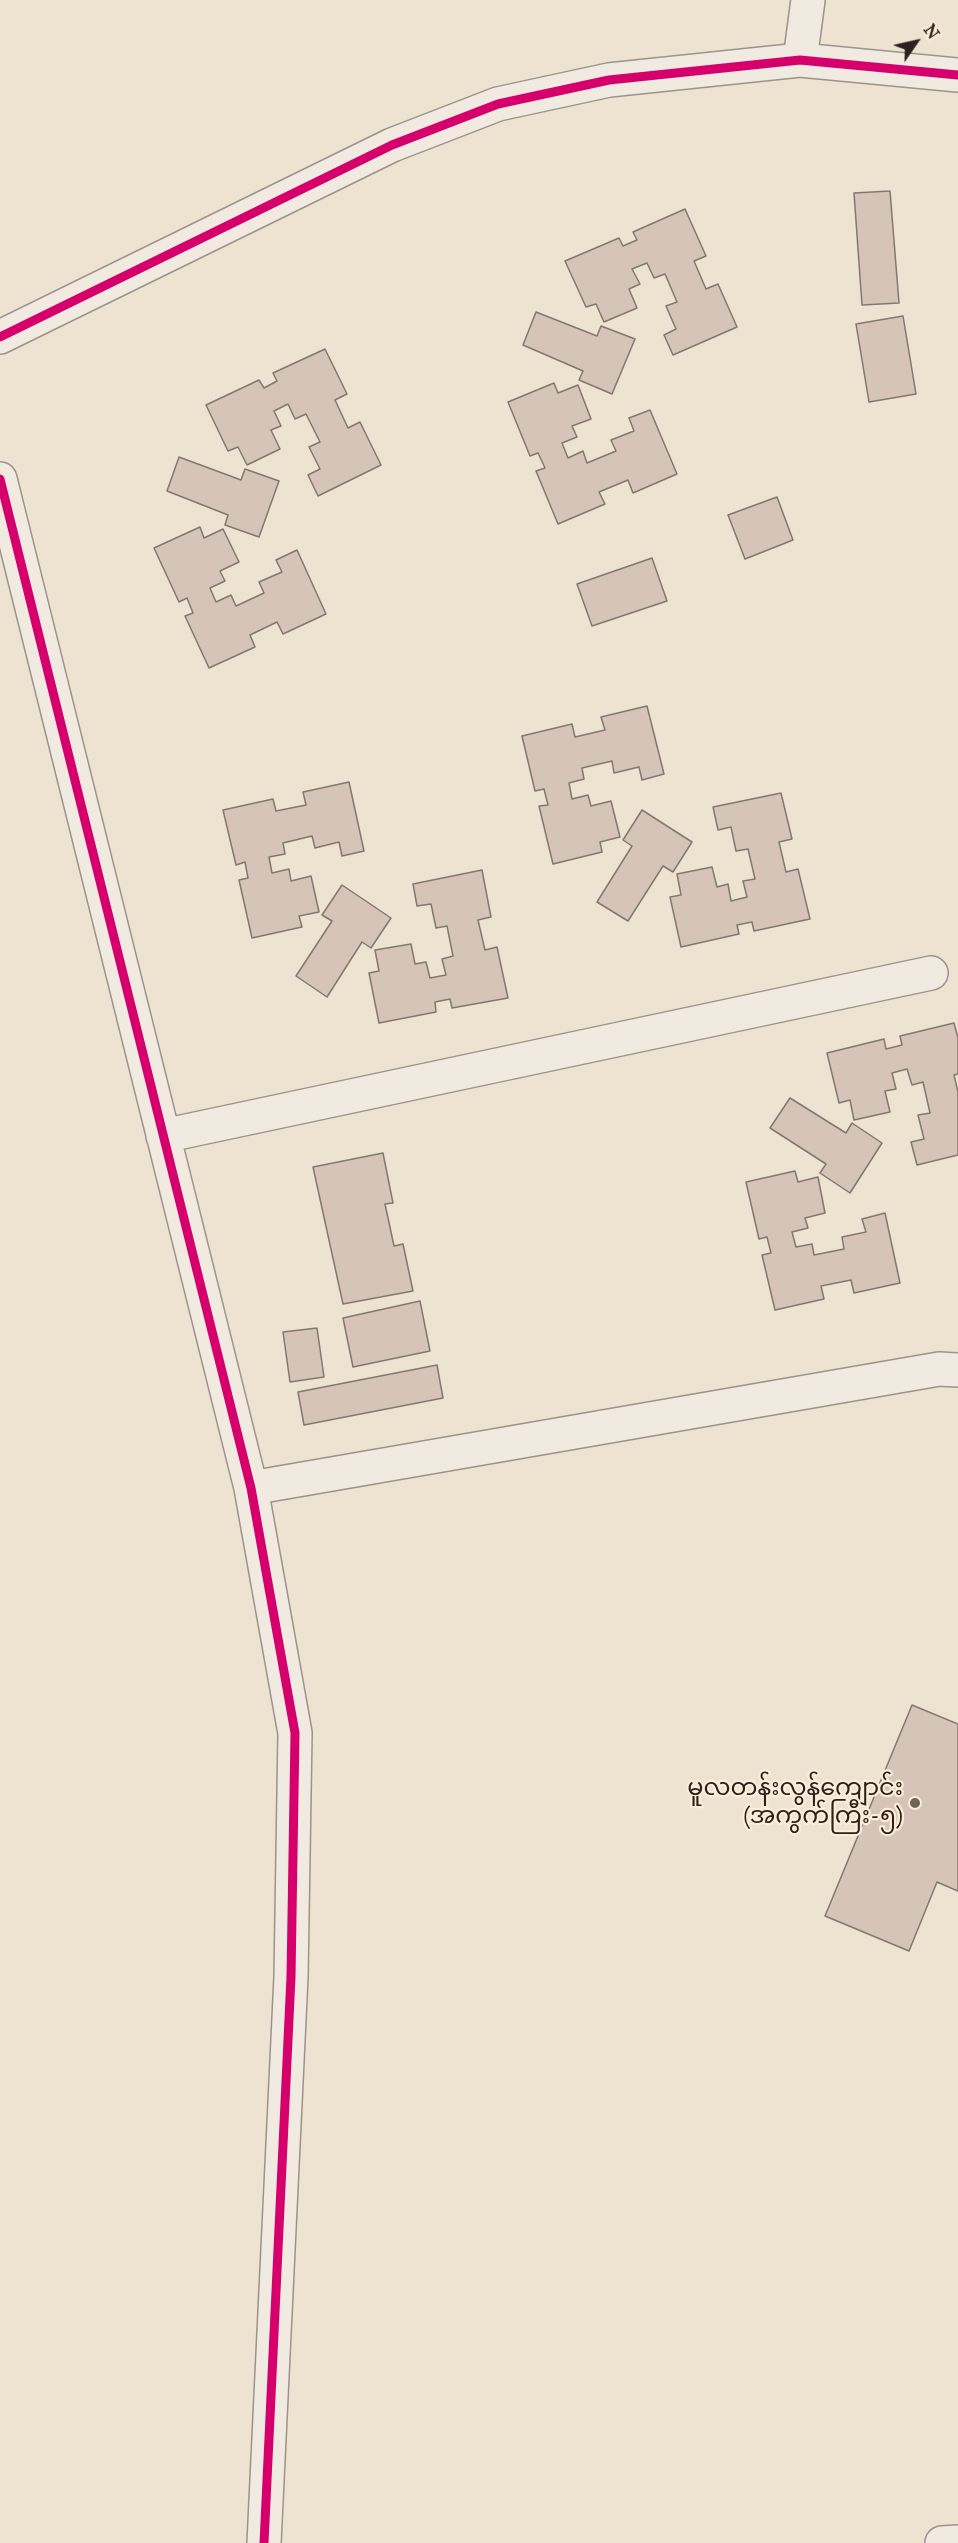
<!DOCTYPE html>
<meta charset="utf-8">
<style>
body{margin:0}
#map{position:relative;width:958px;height:2543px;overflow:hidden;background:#eee2d1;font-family:"IM FELL Great Primer",serif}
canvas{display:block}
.north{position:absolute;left:886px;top:12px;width:60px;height:60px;-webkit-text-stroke:4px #fcedd9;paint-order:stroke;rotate:56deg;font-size:16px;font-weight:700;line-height:24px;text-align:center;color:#2d211c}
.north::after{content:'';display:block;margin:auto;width:21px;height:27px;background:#2d211c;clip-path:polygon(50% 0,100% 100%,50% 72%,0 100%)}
</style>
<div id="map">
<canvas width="958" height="2543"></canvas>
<div class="north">N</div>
</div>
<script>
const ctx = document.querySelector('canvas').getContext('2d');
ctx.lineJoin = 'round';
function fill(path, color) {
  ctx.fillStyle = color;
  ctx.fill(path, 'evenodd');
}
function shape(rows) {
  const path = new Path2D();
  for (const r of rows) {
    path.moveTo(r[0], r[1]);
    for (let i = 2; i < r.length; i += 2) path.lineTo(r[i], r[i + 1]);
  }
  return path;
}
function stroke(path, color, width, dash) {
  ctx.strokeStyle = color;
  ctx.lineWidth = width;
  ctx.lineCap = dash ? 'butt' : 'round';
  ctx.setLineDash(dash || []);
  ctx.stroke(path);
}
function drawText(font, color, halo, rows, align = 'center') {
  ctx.font = font + ' "IM FELL Great Primer","Noto Sans Myanmar",serif';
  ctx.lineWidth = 4.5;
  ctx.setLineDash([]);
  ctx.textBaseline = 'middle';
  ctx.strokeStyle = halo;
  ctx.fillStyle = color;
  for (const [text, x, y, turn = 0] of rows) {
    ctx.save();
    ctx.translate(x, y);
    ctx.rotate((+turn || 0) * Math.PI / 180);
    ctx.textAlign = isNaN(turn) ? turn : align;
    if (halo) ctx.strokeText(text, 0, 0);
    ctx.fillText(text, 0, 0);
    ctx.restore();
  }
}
const building = shape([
 [890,191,899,303,862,305,854,193,890,191],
 [685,209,706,256,694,261,706,289,718,284,737,327,673,355,664,335,676,329,666,306,677,302,665,274,654,278,647,263,632,269,640,284,629,289,637,308,604,322,596,304,586,307,565,261,619,238,623,246,637,240,633,232,685,209],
 [536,312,597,336,601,326,635,339,612,394,579,380,583,371,523,345,536,312],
 [903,316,916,394,869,402,856,324,903,316],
 [325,349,347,394,335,400,348,428,360,422,381,465,318,496,308,475,320,469,309,447,320,442,306,414,295,419,288,404,274,411,281,426,271,430,280,449,247,465,238,447,228,451,206,405,259,380,264,388,277,381,273,373,325,349],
 [554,383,558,393,578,385,591,419,572,426,577,437,562,443,568,458,583,451,587,463,616,451,611,440,634,431,629,418,650,410,677,474,633,493,628,480,599,492,605,504,558,524,536,471,545,468,538,453,530,456,508,402,554,383],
 [179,457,241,480,245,469,279,481,259,537,225,525,228,515,167,491,179,457],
 [777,497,793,540,745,559,728,515,777,497],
 [200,527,204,538,223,529,239,562,220,571,225,581,210,588,216,602,231,595,236,606,264,593,259,582,282,572,276,560,297,550,326,614,283,634,277,622,250,635,255,647,209,668,185,616,193,613,187,598,179,602,154,548,200,527],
 [652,558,667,601,592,626,577,584,652,558],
 [647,706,664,774,642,780,639,767,614,773,612,761,582,768,584,779,569,783,572,799,588,795,591,806,611,801,620,837,600,842,602,852,553,864,539,806,548,805,544,789,535,791,522,736,572,724,575,737,605,730,601,717,647,706],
 [349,782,364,851,342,856,339,842,315,848,312,836,283,843,285,854,269,857,272,873,289,869,291,881,311,876,319,912,299,916,302,927,252,938,239,880,248,878,245,862,236,865,223,810,273,799,276,811,306,805,303,792,349,782],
 [781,793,792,839,779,842,786,872,798,869,810,919,754,931,752,922,737,925,739,934,681,947,670,897,681,895,677,874,712,867,717,887,728,884,731,901,747,897,743,881,755,879,748,849,736,851,731,827,718,830,713,807,781,793],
 [642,810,692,842,673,872,663,866,628,921,597,902,632,846,623,840,642,810],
 [482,870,491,917,478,920,485,950,497,947,508,998,452,1008,450,999,435,1002,436,1012,379,1023,369,973,379,971,375,950,411,944,415,964,426,962,430,978,446,975,442,959,453,956,447,926,436,928,431,904,417,906,413,884,482,870],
 [342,885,391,918,371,948,362,942,327,997,296,976,332,921,322,915,342,885],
 [954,1023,958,1038,958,1074,954,1075,958,1092,958,1155,917,1165,911,1142,924,1139,918,1115,930,1113,923,1082,912,1085,907,1069,892,1073,896,1089,885,1091,890,1112,854,1120,850,1100,839,1103,827,1053,884,1039,886,1049,902,1045,900,1036,954,1023],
 [790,1098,846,1133,852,1123,882,1143,850,1193,820,1173,826,1164,770,1128,790,1098],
 [383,1153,393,1203,385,1204,394,1246,403,1244,413,1291,343,1304,313,1167,383,1153],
 [795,1171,798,1182,818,1177,825,1213,805,1218,808,1228,792,1232,796,1247,812,1244,814,1255,844,1249,842,1237,866,1232,862,1219,885,1213,900,1283,854,1293,851,1280,821,1286,824,1299,775,1310,762,1255,771,1253,767,1237,759,1239,746,1182,795,1171],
 [420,1301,430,1351,353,1367,343,1318,420,1301],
 [317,1328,324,1377,290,1382,283,1332,317,1328],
 [437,1365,443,1398,304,1425,298,1392,437,1365],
 [912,1705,958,1724,958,1891,937,1882,909,1951,825,1916,912,1705]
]);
fill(building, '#d5c4b7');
stroke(building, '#817971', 1.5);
const minor = shape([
 [800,60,808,0],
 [0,337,392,145,498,104,609,80,800,60,958,75],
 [0,479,251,1488,295,1733,291,1977,264,2543],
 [163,1136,931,973],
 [251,1488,939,1369,958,1370],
 [942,2543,958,2542]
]);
stroke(minor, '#9c9389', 36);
stroke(minor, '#f1eae1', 33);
stroke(shape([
 [0,337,392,145,498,104,609,80,800,60,958,75],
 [0,479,251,1488,295,1733,291,1977,264,2543]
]), '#d6006c', 9);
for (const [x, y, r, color] of [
 [915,1803,6,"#71655b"]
]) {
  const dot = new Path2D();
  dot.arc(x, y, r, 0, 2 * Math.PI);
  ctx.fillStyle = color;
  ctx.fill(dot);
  stroke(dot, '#fcedd9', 2);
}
drawText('24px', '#2d211c', '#fcedd9', [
 ["မူလတန်းလွန်ကျောင်း",903,1789],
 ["(အကွက်ကြီး-၅)",903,1817]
], 'right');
</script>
